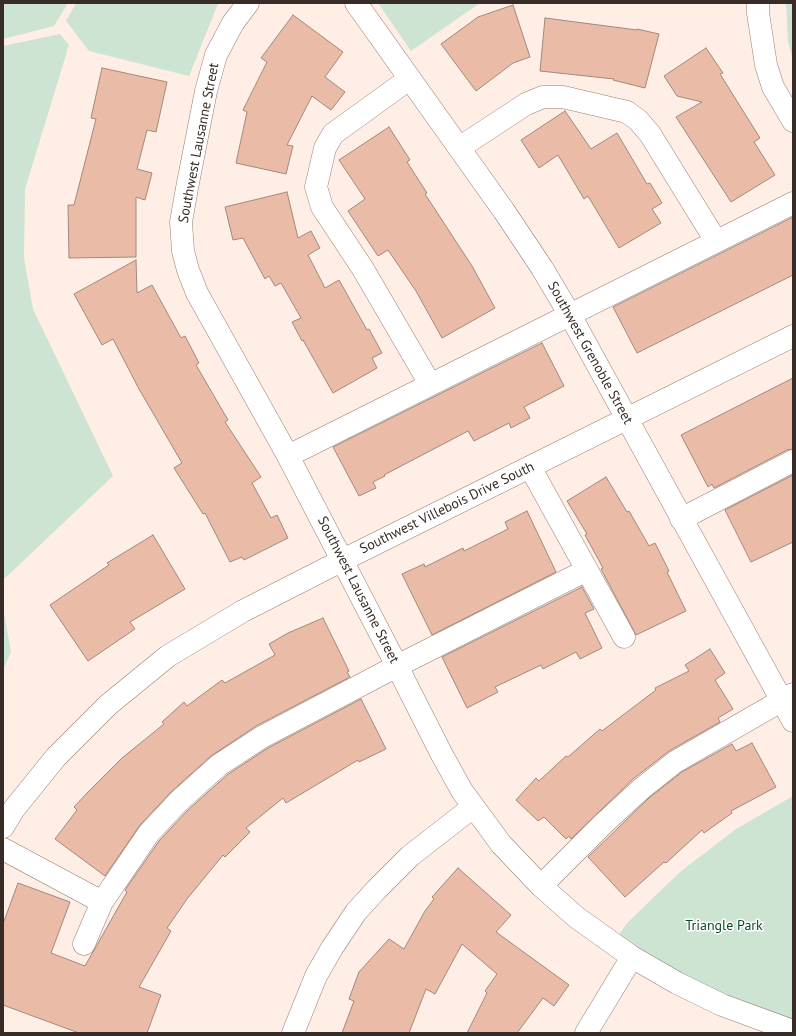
<!DOCTYPE html>
<style>
body{margin:0}
#map{position:relative;width:796px;height:1036px;overflow:hidden;background:#ffeee6;font-family:"PT Sans",sans-serif}
canvas{display:block}
.frame{position:absolute;inset:0;border:4px solid #372c27;pointer-events:none}
</style>
<div id="map">
<canvas width="796" height="1036"></canvas>
<div class="frame"></div>
</div>
<script>
const ctx = document.querySelector('canvas').getContext('2d');
ctx.lineJoin = 'round';
function fill(path, color) {
  ctx.fillStyle = color;
  ctx.fill(path, 'evenodd');
}
function shape(rows) {
  const path = new Path2D();
  for (const r of rows) {
    path.moveTo(r[0], r[1]);
    for (let i = 2; i < r.length; i += 2) path.lineTo(r[i], r[i + 1]);
  }
  return path;
}
function stroke(path, color, width, dash) {
  ctx.strokeStyle = color;
  ctx.lineWidth = width;
  ctx.lineCap = dash ? 'butt' : 'round';
  ctx.setLineDash(dash || []);
  ctx.stroke(path);
}
function drawText(font, color, halo, rows, align = 'center') {
  ctx.font = font + ' "PT Sans",sans-serif';
  ctx.lineWidth = 3;
  ctx.setLineDash([]);
  ctx.textBaseline = 'middle';
  ctx.strokeStyle = halo;
  ctx.fillStyle = color;
  for (const [text, x, y, turn = 0] of rows) {
    ctx.save();
    ctx.translate(x, y);
    ctx.rotate((+turn || 0) * Math.PI / 180);
    ctx.textAlign = isNaN(turn) ? turn : align;
    if (halo) ctx.strokeText(text, 0, 0);
    ctx.fillText(text, 0, 0);
    ctx.restore();
  }
}
fill(shape([
 [3,3,68,3,54,26,3,39],
 [76,3,219,3,217,6,189,76,89,51,66,21],
 [378,3,480,3,411,51],
 [786,3,793,3,793,60,788,42],
 [60,34,69,45,25,189,24,258,33,309,113,476,3,580,3,46],
 [3,608,11,652,3,670],
 [793,796,793,1031,613,944,627,923,680,872,736,829]
]), '#cce4d1');
const building = shape([
 [513,5,530,57,513,63,476,91,441,44,478,17,513,5],
 [293,15,343,52,325,77,345,92,331,110,312,96,287,145,293,146,286,174,236,163,247,112,243,110,267,62,261,58,293,15],
 [545,18,637,30,637,29,659,34,645,88,613,80,614,79,540,71,545,18],
 [706,48,723,73,720,74,760,138,754,142,775,175,731,202,676,117,702,102,677,96,664,76,706,48],
 [102,68,167,82,156,132,147,130,137,169,152,173,145,200,136,197,136,257,69,258,68,205,74,205,96,119,91,118,102,68],
 [565,111,591,149,617,133,647,184,650,183,662,203,652,209,661,223,619,248,588,196,584,199,558,155,539,168,521,140,565,111],
 [389,127,410,160,407,162,427,193,425,194,472,266,495,308,442,338,416,291,388,250,378,256,348,211,365,199,339,160,389,127],
 [287,192,298,238,311,231,320,248,308,255,325,288,339,280,367,330,369,329,382,353,372,358,377,368,333,393,303,340,302,341,292,322,301,318,281,283,275,286,269,276,265,279,243,238,233,240,225,207,287,192],
 [793,217,793,275,637,353,613,307,793,217],
 [136,260,137,293,152,285,181,338,185,336,199,363,196,365,228,420,225,422,261,477,252,483,271,518,277,515,288,538,244,560,242,557,230,562,205,513,203,514,174,468,182,463,139,389,113,339,102,345,74,294,136,260],
 [542,343,564,386,524,407,530,418,511,428,509,423,474,441,468,431,384,475,385,476,373,482,376,488,359,496,333,447,542,343],
 [793,378,793,449,787,450,714,488,712,484,708,487,681,435,793,378],
 [793,475,793,542,751,562,725,510,793,475],
 [606,477,627,512,629,511,649,546,655,543,669,571,667,572,686,611,636,635,601,569,603,568,585,535,587,534,567,501,606,477],
 [527,511,556,572,432,635,402,574,424,564,425,567,463,548,464,551,508,529,505,522,527,511],
 [153,535,185,589,130,622,135,629,88,661,50,605,109,565,107,563,153,535],
 [582,587,594,609,585,613,602,648,580,659,576,652,543,669,541,665,495,687,498,692,467,708,442,657,582,587],
 [323,618,349,671,347,672,350,677,256,726,211,756,171,792,140,825,105,876,55,839,77,810,74,807,89,791,122,758,164,724,162,722,184,702,187,706,222,680,225,683,275,655,269,644,288,633,323,618],
 [710,649,725,673,715,680,733,709,718,718,720,722,669,751,633,779,571,839,569,836,566,839,544,817,538,821,516,800,536,778,539,781,566,756,568,757,600,729,602,731,656,690,655,688,689,671,685,665,710,649],
 [361,699,386,749,359,762,358,760,286,803,283,798,246,828,250,832,225,857,223,855,187,899,167,928,171,931,139,987,161,995,147,1033,79,1033,3,1005,3,924,18,883,70,902,51,953,85,966,127,892,125,890,159,841,188,810,227,775,268,748,361,699],
 [752,743,776,787,731,811,732,813,704,833,702,830,666,863,664,862,625,897,588,857,649,798,682,772,732,744,736,751,752,743],
 [458,868,511,915,496,932,569,985,554,1006,543,998,517,1033,467,1033,487,993,485,991,497,974,462,944,435,994,426,989,409,1033,342,1033,354,1001,349,999,359,972,389,939,404,949,425,911,434,899,432,897,458,868]
]);
fill(building, '#eabca7');
stroke(building, '#a1887b', 1);
const minor = shape([
 [248,3,233,23,216,55,206,91,187,188,181,222,183,251,188,270,197,293,288,456,397,666,441,753,462,791,501,844,541,886,576,917,632,957,677,983,722,1005,793,1031],
 [356,3,504,211,542,268,570,315,793,721],
 [758,3,758,13,766,65,773,87,793,121],
 [409,79,333,134,325,148,316,187,322,207,363,269,430,384],
 [459,148,526,104,543,97,563,97,627,112,638,120,650,134,716,241],
 [288,456,793,203],
 [530,467,624,637],
 [681,519,793,461],
 [3,827,14,809,56,757,108,705,168,656,243,611,343,560,793,336],
 [3,849,102,902],
 [541,886,603,824,641,789,675,762,793,694],
 [84,944,102,902,149,833,179,801,219,765,262,737,397,666,587,570],
 [293,1033,316,976,332,948,356,912,377,889,410,856,473,807],
 [586,1033,632,957]
]);
stroke(minor, '#987e72', 23);
stroke(minor, '#fff', 22);
drawText('14px', '#372c27', '#fff', [
 ["Southwest Lausanne Street",199,143,-79],
 ["Southwest Grenoble Street",590,353,61],
 ["Southwest Villebois Drive South",447,508,-26],
 ["Southwest Lausanne Street",358,590,63]
]);
drawText('14px', '#0b4c26', '#fff', [
 ["Triangle Park",724,926]
]);
</script>
